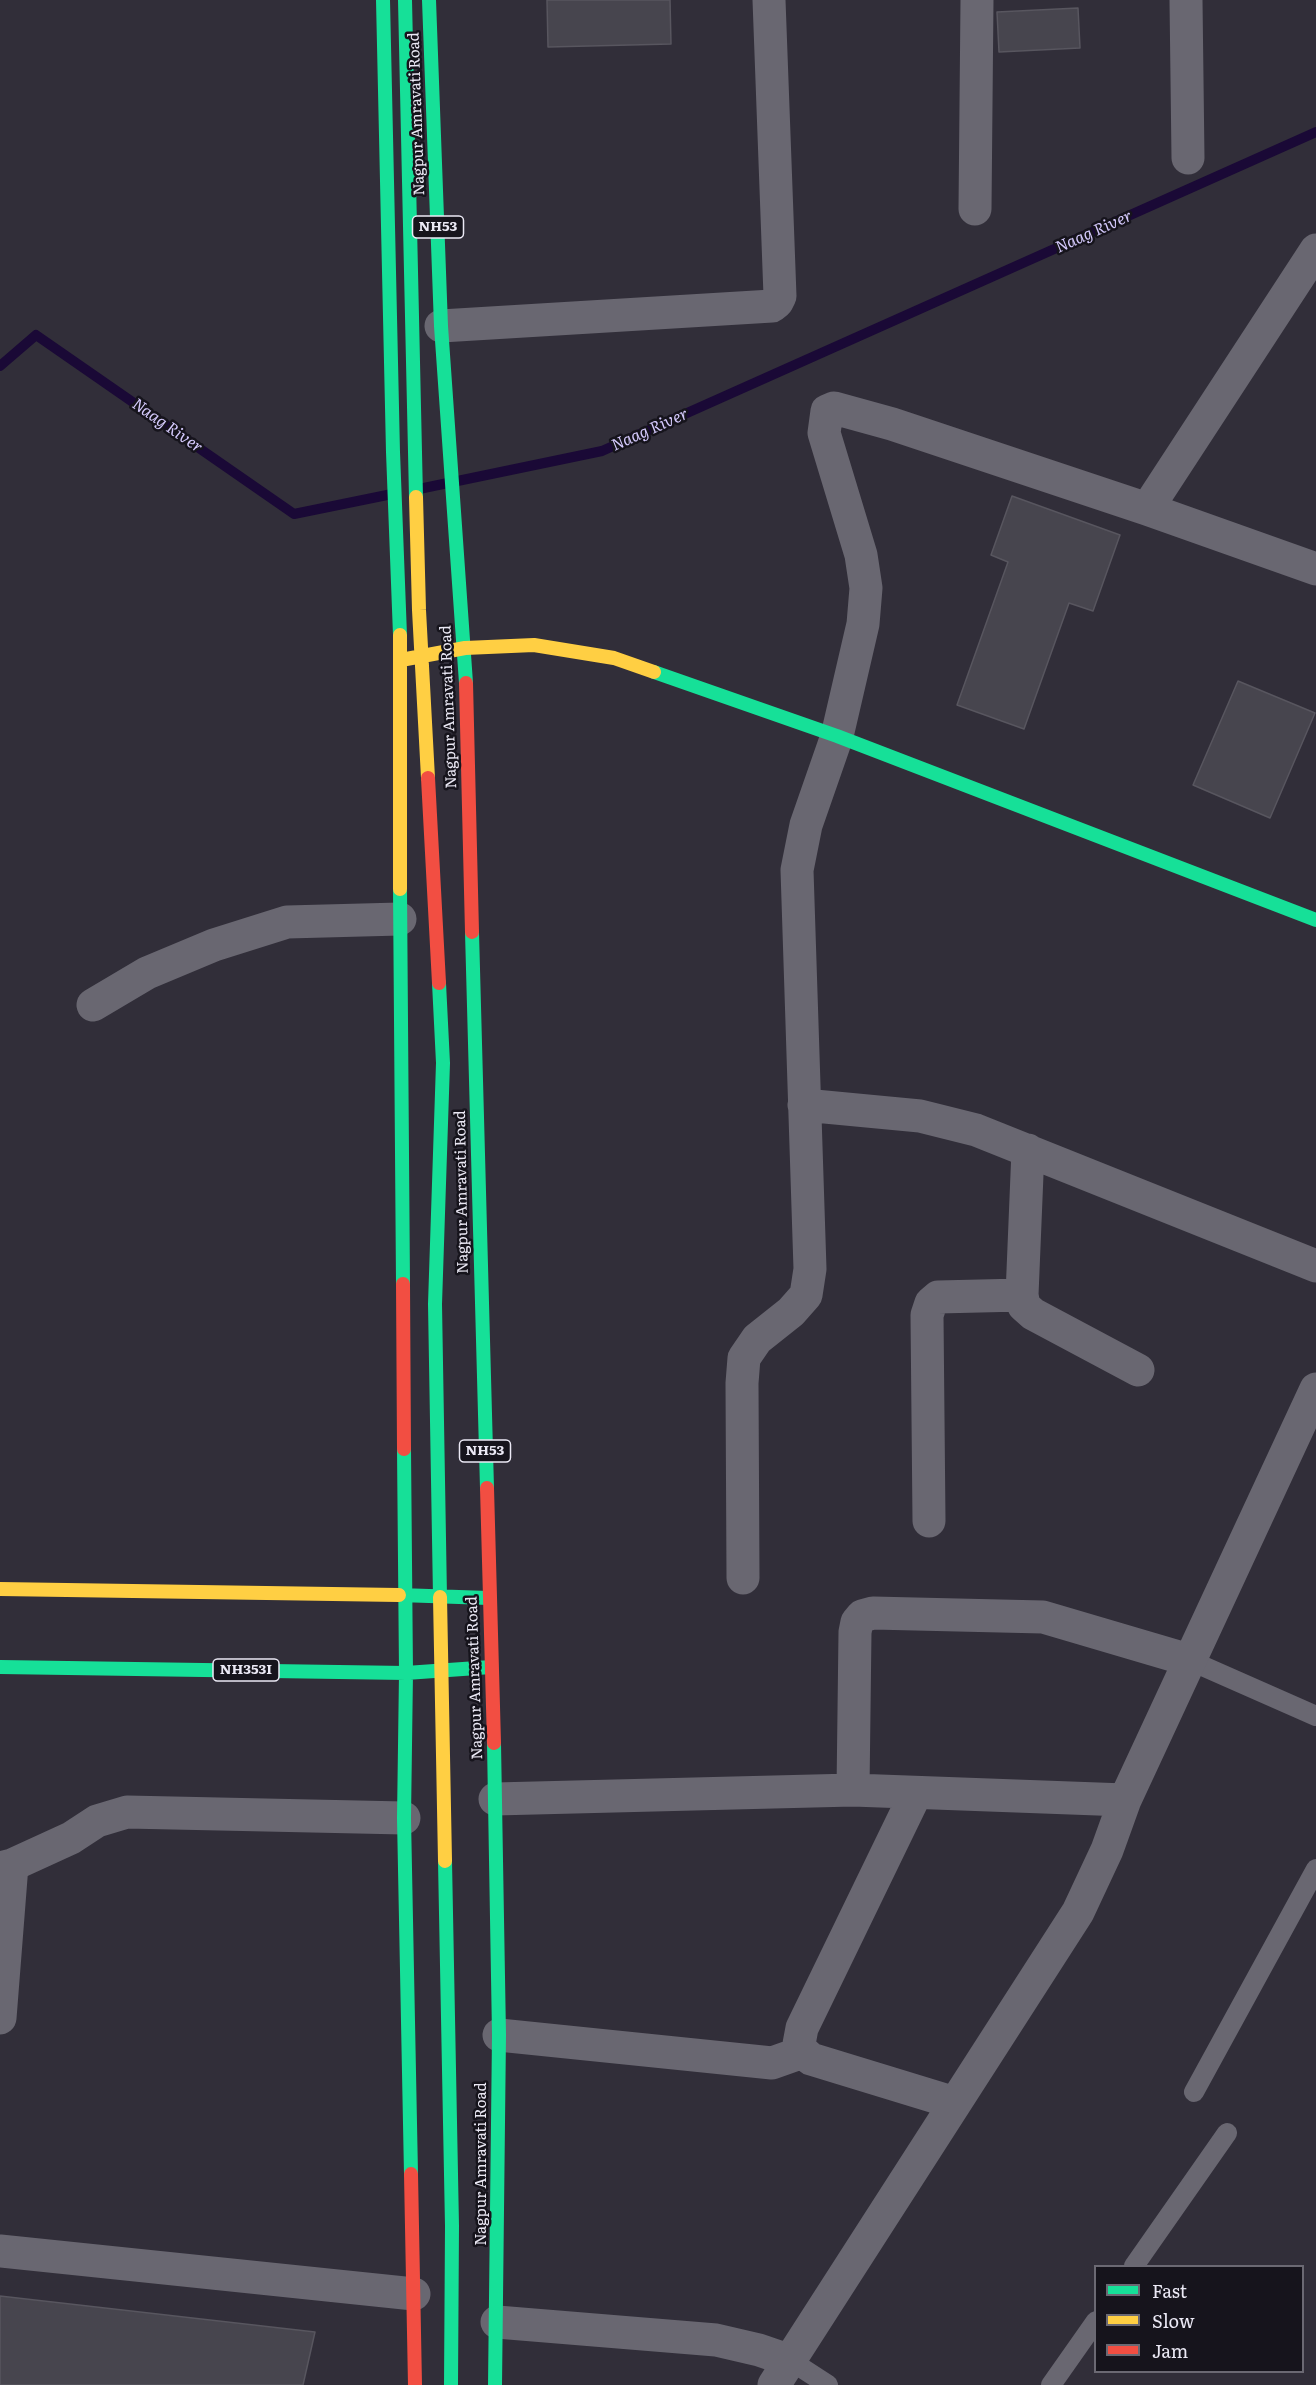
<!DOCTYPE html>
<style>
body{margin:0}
#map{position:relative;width:1316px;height:2385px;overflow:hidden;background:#312e39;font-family:Literata,serif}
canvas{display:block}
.legend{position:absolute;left:1094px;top:2265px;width:210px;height:108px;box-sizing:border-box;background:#16141c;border:2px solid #6b6973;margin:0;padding:8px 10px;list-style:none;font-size:18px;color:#ebe9f5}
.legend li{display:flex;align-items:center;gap:12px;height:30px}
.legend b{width:30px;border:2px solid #6b6973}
</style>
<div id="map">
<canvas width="1316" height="2385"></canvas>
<ul class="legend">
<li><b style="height:8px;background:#16e098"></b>Fast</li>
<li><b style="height:8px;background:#ffcf43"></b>Slow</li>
<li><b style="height:8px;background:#f24e42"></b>Jam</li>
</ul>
</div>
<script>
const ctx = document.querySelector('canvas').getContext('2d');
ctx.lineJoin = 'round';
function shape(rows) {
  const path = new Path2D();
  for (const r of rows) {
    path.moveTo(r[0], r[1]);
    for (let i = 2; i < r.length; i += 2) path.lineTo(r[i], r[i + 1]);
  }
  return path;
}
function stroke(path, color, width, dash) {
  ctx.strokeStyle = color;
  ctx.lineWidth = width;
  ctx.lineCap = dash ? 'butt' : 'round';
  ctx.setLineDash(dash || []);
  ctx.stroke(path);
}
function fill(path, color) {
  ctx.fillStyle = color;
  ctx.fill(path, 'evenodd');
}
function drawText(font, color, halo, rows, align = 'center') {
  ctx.font = font + ' Literata,serif';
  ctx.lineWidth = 5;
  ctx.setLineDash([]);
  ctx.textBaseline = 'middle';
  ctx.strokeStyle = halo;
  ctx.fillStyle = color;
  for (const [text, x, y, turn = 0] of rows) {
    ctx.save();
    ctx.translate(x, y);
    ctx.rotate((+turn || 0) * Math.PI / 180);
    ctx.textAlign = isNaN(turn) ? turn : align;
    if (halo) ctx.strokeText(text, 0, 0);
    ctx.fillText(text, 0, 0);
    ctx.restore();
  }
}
stroke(shape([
 [0,366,36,335,294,514,392,494],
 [419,489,602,451,1316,132]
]), '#1a0936', 10);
const building = shape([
 [547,0,670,0,671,44,548,47,547,0],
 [1078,8,1080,48,999,52,997,12,1078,8],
 [1012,496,1120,535,1093,611,1069,603,1024,729,957,705,1008,562,991,555,1012,496],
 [1238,681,1315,713,1270,818,1193,785,1238,681],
 [0,2296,315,2332,303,2385,0,2385,0,2296]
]);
fill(building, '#47454e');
stroke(building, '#58565f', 1.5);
stroke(shape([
 [1189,1660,1316,1716],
 [1194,2092,1316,1869],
 [1134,2266,1227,2133],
 [791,2361,828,2385],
 [1051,2385,1096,2321]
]), '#696771', 20);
stroke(shape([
 [1186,0,1188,158],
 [975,209,977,0],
 [441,326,772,306,777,302,780,296,769,0],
 [1147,509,1316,250],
 [93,1005,147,973,214,945,287,922,400,919],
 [804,1105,920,1116,976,1130,1316,1266],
 [1028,1150,1022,1295,1024,1306,1033,1314,1138,1370],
 [929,1521,927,1315,931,1303,938,1297,1022,1295],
 [743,1578,742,1383,744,1358,757,1339,791,1312,806,1295,810,1269,797,870,806,825,837,736,863,624,866,588,861,555,824,433,827,411,834,408,892,424,1147,509,1316,569],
 [853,1790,855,1632,857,1622,862,1616,873,1613,1043,1617,1189,1660],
 [916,1793,802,2028,799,2044,803,2052,811,2059,955,2103],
 [495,1799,853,1790,1125,1800,1316,1389],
 [0,1868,12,1865,71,1838,97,1821,127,1812,404,1818],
 [0,2018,12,1865],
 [499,2035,772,2063,803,2052],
 [0,2251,414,2294],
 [497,2322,716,2340,759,2350,791,2361],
 [774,2385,1078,1912,1107,1850,1125,1800]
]), '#696771', 33);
stroke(shape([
 [383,0,393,452,400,635],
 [405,0,416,497],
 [429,0,441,326,466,683],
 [654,672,837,736,1316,920],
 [400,889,403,1284],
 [472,932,487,1488],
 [439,983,443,1063,435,1304,440,1597],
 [404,1449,406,1673,404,1818,411,2174],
 [399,1595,489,1598],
 [0,1667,406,1673,491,1667],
 [494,1743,499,2035,495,2385],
 [445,1861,452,2226,451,2385]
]), '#16e098', 14);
stroke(shape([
 [416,497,419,610,428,778],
 [400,635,400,889],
 [401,660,465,648,534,645,614,658,654,672],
 [0,1589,399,1595],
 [440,1597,445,1861]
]), '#ffcf43', 14);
stroke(shape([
 [466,683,472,932],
 [428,778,439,983],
 [403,1284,404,1449],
 [487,1488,494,1743],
 [411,2174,415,2385]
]), '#f24e42', 14);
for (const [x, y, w] of [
 [438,227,51],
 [485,1451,51],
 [246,1670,66]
]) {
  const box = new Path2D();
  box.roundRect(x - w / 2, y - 11, w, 22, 4.5);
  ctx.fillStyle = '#16141c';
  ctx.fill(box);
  stroke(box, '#ebe9f5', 1.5);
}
drawText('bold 14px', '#ebe9f5', null, [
 ["NH53",438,227],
 ["NH53",485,1451],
 ["NH353I",246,1670]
]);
drawText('15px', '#ebe9f5', '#16141c', [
 ["Nagpur Amravati Road",417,114,-92],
 ["Nagpur Amravati Road",449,707,-92],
 ["Nagpur Amravati Road",462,1192,-91],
 ["Nagpur Amravati Road",475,1678,-92],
 ["Nagpur Amravati Road",482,2164,-90]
]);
drawText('italic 16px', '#d5cafd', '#16141c', [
 ["Naag River",1094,232,-24],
 ["Naag River",167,426,35],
 ["Naag River",650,430,-24]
]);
</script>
